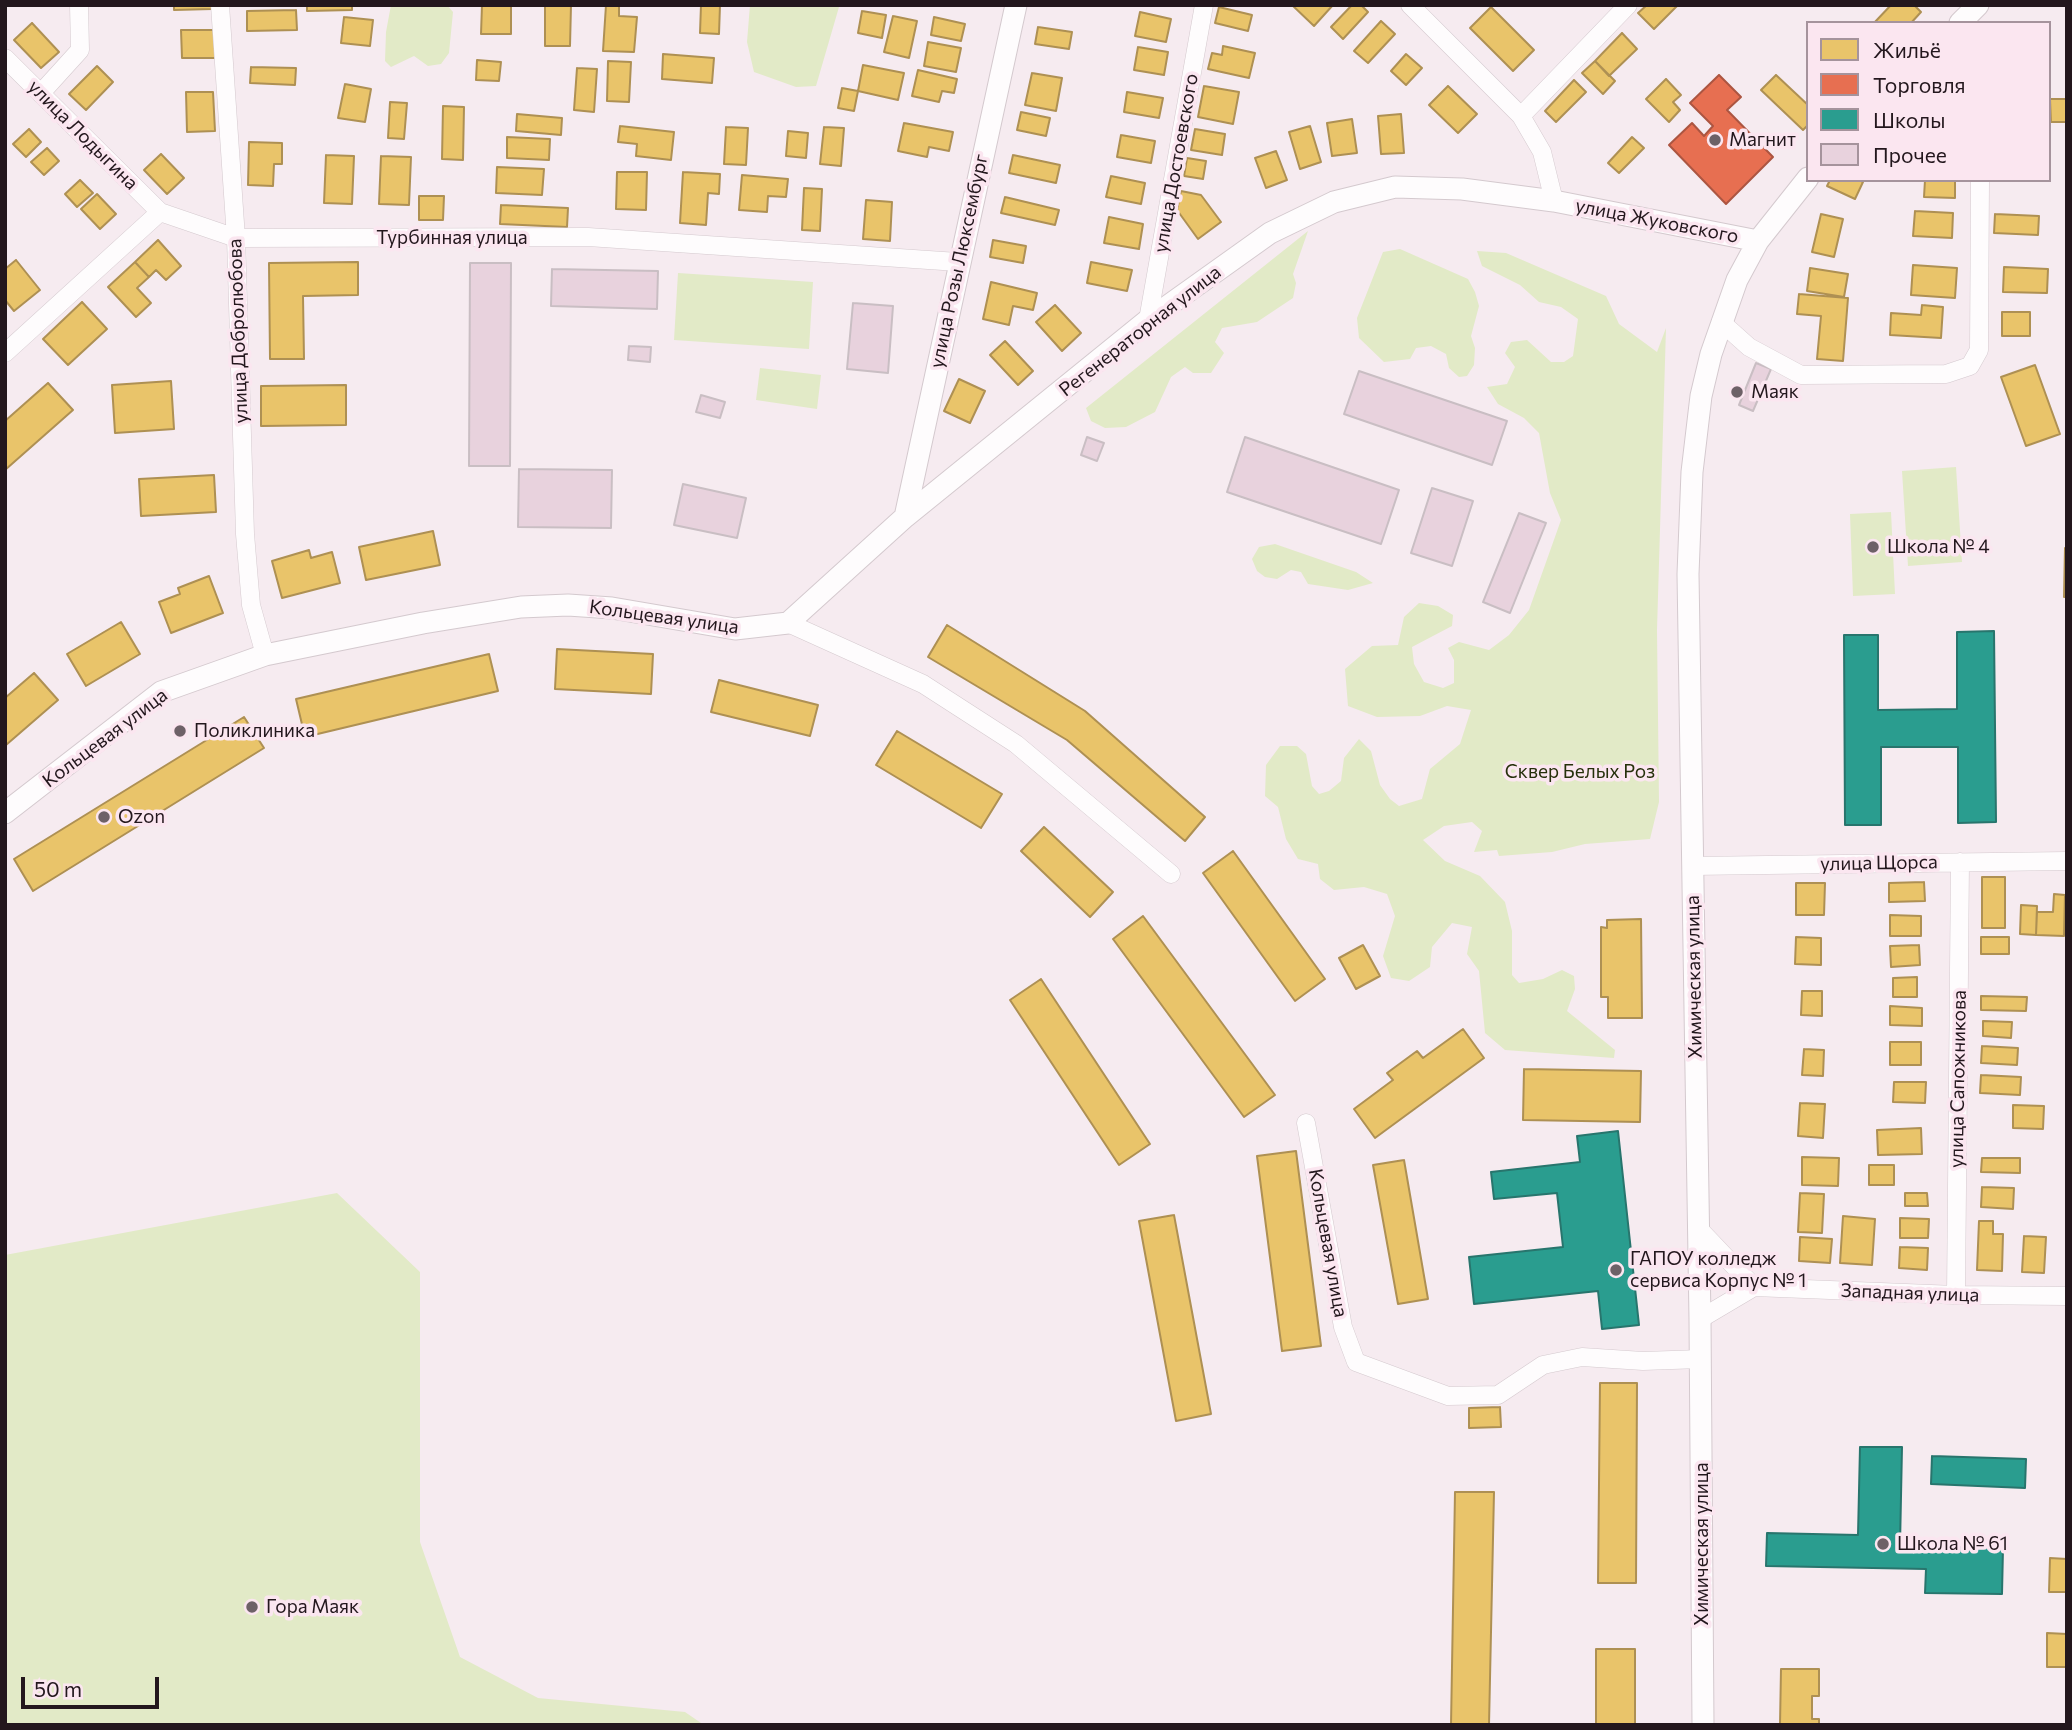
<!DOCTYPE html>
<meta charset="utf-8">
<style>
body{margin:0}
#map{position:relative;width:2072px;height:1730px;overflow:hidden;background:#f6ebf0;font-family:Commissioner,sans-serif}
canvas{display:block}
.frame{position:absolute;inset:0;border:7px solid #23171d;pointer-events:none}
.legend{position:absolute;left:1806px;top:21px;width:245px;height:161px;box-sizing:border-box;background:#fbe6f0;border:2px solid #a5939c;margin:0;padding:9px 12px;list-style:none;font-size:21px;color:#23171d}
.legend li{display:flex;align-items:center;gap:14px;height:35px}
.legend b{width:35px;border:2px solid #a5939c}
.scale{position:absolute;left:21px;top:1677px;width:138px;height:32px;box-sizing:border-box;border:4px solid #23171d;border-top:0;padding-left:9px;font-size:21px;line-height:24px;white-space:nowrap;color:#23171d;-webkit-text-stroke:5px #fbe6f0;paint-order:stroke}
</style>
<div id="map">
<canvas width="2072" height="1730"></canvas>
<div class="frame"></div>
<ul class="legend">
<li><b style="height:19px;background:#e9c46a"></b>Жильё</li>
<li><b style="height:19px;background:#e76f51"></b>Торговля</li>
<li><b style="height:19px;background:#2a9d8f"></b>Школы</li>
<li><b style="height:19px;background:#e8d2dd"></b>Прочее</li>
</ul>
<div class="scale">50 m</div>
</div>
<script>
const ctx = document.querySelector('canvas').getContext('2d');
ctx.lineJoin = 'round';
function fill(path, color) {
  ctx.fillStyle = color;
  ctx.fill(path, 'evenodd');
}
function shape(rows) {
  const path = new Path2D();
  for (const r of rows) {
    path.moveTo(r[0], r[1]);
    for (let i = 2; i < r.length; i += 2) path.lineTo(r[i], r[i + 1]);
  }
  return path;
}
function stroke(path, color, width, dash) {
  ctx.strokeStyle = color;
  ctx.lineWidth = width;
  ctx.lineCap = dash ? 'butt' : 'round';
  ctx.setLineDash(dash || []);
  ctx.stroke(path);
}
function drawText(font, color, halo, rows, align = 'center') {
  ctx.font = font + ' Commissioner,sans-serif';
  ctx.lineWidth = 7;
  ctx.setLineDash([]);
  ctx.textBaseline = 'middle';
  ctx.strokeStyle = halo;
  ctx.fillStyle = color;
  for (const [text, x, y, turn = 0] of rows) {
    ctx.save();
    ctx.translate(x, y);
    ctx.rotate((+turn || 0) * Math.PI / 180);
    ctx.textAlign = isNaN(turn) ? turn : align;
    if (halo) ctx.strokeText(text, 0, 0);
    ctx.fillText(text, 0, 0);
    ctx.restore();
  }
}
fill(shape([
 [391,5,447,5,453,12,449,53,441,64,428,66,414,56,391,67,385,61,386,32],
 [750,5,839,7,816,86,796,87,754,72,747,42],
 [1308,231,1293,274,1296,283,1293,298,1257,322,1222,328,1215,342,1224,353,1211,373,1193,373,1185,367,1171,377,1155,412,1126,427,1105,428,1091,421,1086,408],
 [1400,249,1468,279,1475,292,1479,306,1471,336,1475,348,1474,365,1467,376,1459,377,1449,368,1446,354,1431,346,1416,348,1410,359,1384,362,1359,338,1357,318,1383,252],
 [1477,251,1506,253,1606,296,1619,324,1657,352,1666,328,1657,630,1659,802,1650,839,1585,844,1552,852,1499,856,1497,850,1474,852,1482,831,1472,822,1444,826,1423,840,1445,861,1480,876,1505,902,1512,931,1512,975,1519,983,1543,979,1562,970,1574,976,1575,989,1567,1011,1615,1050,1614,1058,1505,1050,1485,1033,1479,971,1467,954,1472,927,1452,923,1432,947,1430,967,1409,981,1391,978,1383,956,1395,916,1387,894,1364,887,1334,890,1320,879,1318,864,1298,859,1286,839,1278,807,1265,796,1266,765,1280,746,1297,746,1306,754,1312,786,1319,794,1329,791,1341,781,1344,758,1359,739,1371,751,1380,785,1390,799,1399,806,1422,799,1430,769,1460,744,1471,710,1447,706,1420,716,1377,717,1348,706,1345,669,1372,646,1398,645,1404,617,1419,603,1438,606,1453,615,1452,626,1412,647,1414,664,1424,682,1443,688,1454,683,1454,660,1448,648,1459,642,1489,650,1509,635,1529,610,1561,520,1550,493,1539,433,1524,418,1498,404,1487,387,1507,384,1515,367,1505,353,1511,342,1527,340,1551,362,1564,362,1573,356,1578,319,1561,307,1539,302,1520,285,1482,266],
 [678,273,813,282,809,349,674,340],
 [760,368,821,375,817,409,756,400],
 [1956,467,1962,562,1908,566,1902,471],
 [1891,512,1895,594,1853,596,1850,514],
 [1275,544,1356,572,1373,583,1348,590,1308,584,1301,572,1291,570,1277,579,1265,577,1257,571,1252,559,1259,547],
 [337,1193,420,1272,420,1542,460,1657,538,1698,685,1712,704,1725,5,1725,5,1255]
]), '#e2eac7');
const homes = shape([
 [174,5,212,5,212,9,174,10,174,5],
 [307,5,352,5,352,10,307,11,307,5],
 [482,5,511,5,511,34,481,34,482,5],
 [545,5,571,5,570,46,545,46,545,5],
 [606,5,619,5,619,16,637,17,634,52,603,51,606,5],
 [701,5,720,5,719,34,700,33,701,5],
 [1292,5,1333,5,1314,26,1292,5],
 [1352,5,1361,5,1368,12,1343,39,1331,27,1352,5],
 [1647,5,1678,5,1654,29,1638,13,1647,5],
 [1891,5,1914,5,1921,12,1911,23,1874,23,1891,5],
 [1219,7,1252,15,1248,31,1215,23,1219,7],
 [1491,7,1534,50,1513,71,1470,28,1491,7],
 [296,10,297,30,247,31,247,11,296,10],
 [862,11,886,15,882,38,858,33,862,11],
 [1140,12,1171,19,1166,42,1135,36,1140,12],
 [893,16,917,21,909,58,884,52,893,16],
 [344,17,373,20,370,46,341,43,344,17],
 [934,17,965,24,961,41,931,35,934,17],
 [1381,21,1395,34,1368,63,1354,51,1381,21],
 [32,23,59,52,41,68,14,40,32,23],
 [1038,27,1072,32,1069,49,1035,44,1038,27],
 [181,30,219,30,219,58,182,58,181,30],
 [1622,33,1637,49,1609,76,1595,61,1622,33],
 [928,42,961,48,956,72,924,66,928,42],
 [1223,46,1255,53,1249,78,1208,69,1212,53,1222,55,1223,46],
 [1138,47,1168,52,1164,75,1134,70,1138,47],
 [663,54,714,58,712,83,662,79,663,54],
 [1406,54,1422,68,1406,85,1391,71,1406,54],
 [477,60,501,62,499,81,476,80,477,60],
 [608,61,631,62,629,102,607,101,608,61],
 [1595,61,1615,81,1603,94,1582,73,1595,61],
 [863,65,904,73,898,100,858,91,863,65],
 [97,66,113,82,86,110,69,94,97,66],
 [251,67,296,68,295,85,250,83,251,67],
 [577,68,597,69,594,112,574,110,577,68],
 [918,70,957,79,954,93,942,91,939,102,912,96,918,70],
 [1032,73,1062,78,1056,111,1025,105,1032,73],
 [1776,75,1808,105,1808,125,1803,130,1761,90,1776,75],
 [1666,79,1681,95,1673,102,1680,110,1669,122,1646,99,1666,79],
 [1574,80,1586,92,1556,122,1545,111,1574,80],
 [345,84,371,89,365,122,338,118,345,84],
 [1204,86,1239,92,1233,124,1198,117,1204,86],
 [1448,86,1477,114,1458,133,1429,105,1448,86],
 [842,88,858,91,854,111,838,108,842,88],
 [186,92,213,92,215,131,187,132,186,92],
 [1127,92,1163,98,1159,118,1124,112,1127,92],
 [2050,99,2067,99,2067,122,2051,122,2050,99],
 [390,102,407,103,404,139,388,138,390,102],
 [443,106,464,107,463,160,442,159,443,106],
 [1021,112,1050,118,1046,136,1017,130,1021,112],
 [517,114,562,118,561,135,516,131,517,114],
 [1401,114,1404,153,1381,154,1378,116,1401,114],
 [1352,119,1357,153,1332,156,1327,123,1352,119],
 [904,123,953,132,949,151,929,147,927,157,898,151,904,123],
 [620,126,674,132,671,160,636,156,637,144,618,142,620,126],
 [1310,126,1321,162,1300,169,1289,132,1310,126],
 [726,127,748,128,746,165,724,164,726,127],
 [824,127,844,128,841,166,820,164,824,127],
 [29,129,41,142,26,157,13,144,29,129],
 [1195,129,1225,134,1222,155,1191,150,1195,129],
 [788,131,808,133,806,158,786,156,788,131],
 [1121,135,1155,141,1151,163,1117,157,1121,135],
 [507,137,550,139,549,160,507,158,507,137],
 [1632,137,1644,148,1619,173,1608,163,1632,137],
 [249,142,282,143,282,164,274,164,273,186,248,185,249,142],
 [47,148,59,161,44,175,31,162,47,148],
 [1276,151,1287,180,1266,188,1255,158,1276,151],
 [161,154,184,178,167,194,144,170,161,154],
 [326,155,354,156,352,204,324,203,326,155],
 [1013,155,1060,165,1056,183,1009,173,1013,155],
 [381,156,411,157,409,205,379,204,381,156],
 [1187,158,1206,161,1203,179,1184,176,1187,158],
 [497,167,544,169,542,195,496,193,497,167],
 [617,172,647,172,646,210,616,209,617,172],
 [683,172,720,174,719,194,708,193,706,225,680,223,683,172],
 [742,175,788,179,786,197,768,196,767,212,739,210,742,175],
 [1111,176,1145,183,1141,204,1106,197,1111,176],
 [80,180,93,193,77,207,65,194,80,180],
 [1830,180,1859,180,1863,182,1855,199,1827,186,1830,180],
 [1925,180,1955,180,1955,198,1924,197,1925,180],
 [804,188,822,189,820,231,802,230,804,188],
 [1181,191,1201,195,1221,222,1198,239,1177,210,1181,191],
 [97,194,116,214,100,229,81,209,97,194],
 [419,196,444,196,443,220,419,220,419,196],
 [1005,197,1059,210,1055,225,1001,213,1005,197],
 [866,200,892,202,890,241,863,239,866,200],
 [501,205,568,208,567,227,500,224,501,205],
 [1915,211,1953,213,1952,238,1913,236,1915,211],
 [1821,214,1843,219,1834,257,1812,252,1821,214],
 [1995,214,2039,216,2038,235,1994,233,1995,214],
 [1109,217,1143,224,1139,249,1104,243,1109,217],
 [158,240,181,266,166,280,156,270,149,277,135,262,158,240],
 [993,240,1026,246,1023,263,990,257,993,240],
 [16,260,40,290,14,311,5,300,5,269,16,260],
 [135,262,149,277,137,288,151,303,136,317,108,287,135,262],
 [358,262,358,295,303,296,304,359,270,359,269,263,358,262],
 [1091,262,1132,270,1127,291,1087,283,1091,262],
 [1913,265,1957,268,1955,298,1911,295,1913,265],
 [2004,267,2048,269,2047,293,2003,292,2004,267],
 [1810,268,1848,274,1844,297,1807,291,1810,268],
 [991,282,1037,293,1033,310,1013,306,1009,325,983,319,991,282],
 [1799,294,1848,298,1843,361,1817,359,1821,316,1797,314,1799,294],
 [82,302,107,329,68,365,43,339,82,302],
 [1055,305,1081,333,1062,351,1036,322,1055,305],
 [1922,305,1943,307,1941,338,1890,335,1891,313,1921,315,1922,305],
 [2002,312,2030,312,2030,336,2002,336,2002,312],
 [1005,341,1033,371,1018,385,990,355,1005,341],
 [2035,365,2060,434,2026,446,2001,377,2035,365],
 [959,379,985,391,970,423,944,411,959,379],
 [171,381,174,429,115,433,112,385,171,381],
 [48,383,73,410,5,470,5,421,48,383],
 [346,385,346,425,261,426,261,386,346,385],
 [214,475,216,512,141,516,139,479,214,475],
 [433,531,440,565,366,580,359,547,433,531],
 [2065,548,2067,548,2067,597,2064,597,2065,548],
 [309,550,311,558,332,552,340,583,282,598,272,561,309,550],
 [209,576,223,613,171,633,159,602,180,594,178,588,209,576],
 [121,622,140,654,86,686,67,654,121,622],
 [947,625,1085,711,1205,817,1185,841,1067,740,928,657,947,625],
 [557,649,653,654,651,694,555,689,557,649],
 [489,654,498,691,305,737,296,699,489,654],
 [34,673,58,700,6,745,5,698,34,673],
 [719,680,818,705,810,736,711,712,719,680],
 [244,717,264,748,33,891,14,859,244,717],
 [897,731,1002,794,981,828,876,765,897,731],
 [1044,827,1113,892,1090,917,1021,851,1044,827],
 [1233,851,1325,979,1295,1001,1203,873,1233,851],
 [1982,877,2005,877,2005,928,1982,928,1982,877],
 [1924,882,1925,901,1889,902,1889,883,1924,882],
 [1796,883,1825,883,1824,915,1796,915,1796,883],
 [2054,894,2065,895,2064,936,2036,935,2037,912,2053,912,2054,894],
 [2021,905,2037,906,2036,935,2020,934,2021,905],
 [1890,915,1921,916,1921,936,1890,936,1890,915],
 [1143,916,1275,1095,1244,1117,1113,939,1143,916],
 [1641,919,1642,1018,1608,1018,1608,997,1601,997,1601,927,1607,928,1607,920,1641,919],
 [1796,937,1821,938,1821,965,1795,964,1796,937],
 [1981,937,2009,937,2009,954,1981,954,1981,937],
 [1363,945,1380,976,1356,989,1339,958,1363,945],
 [1919,945,1920,965,1891,967,1890,946,1919,945],
 [1917,977,1917,997,1893,997,1893,978,1917,977],
 [1041,979,1150,1144,1119,1165,1010,1000,1041,979],
 [1802,991,1822,991,1822,1016,1801,1015,1802,991],
 [1981,996,2027,997,2026,1011,1981,1010,1981,996],
 [1890,1006,1922,1008,1922,1026,1890,1025,1890,1006],
 [1983,1021,2012,1022,2011,1038,1983,1036,1983,1021],
 [1463,1029,1484,1058,1375,1138,1354,1109,1393,1080,1387,1073,1417,1051,1423,1058,1463,1029],
 [1890,1042,1921,1042,1921,1065,1890,1065,1890,1042],
 [1982,1046,2018,1048,2017,1065,1981,1063,1982,1046],
 [1804,1049,1824,1050,1823,1076,1802,1075,1804,1049],
 [1524,1069,1641,1071,1640,1122,1523,1120,1524,1069],
 [1981,1075,2021,1077,2020,1095,1980,1093,1981,1075],
 [1894,1082,1926,1082,1925,1103,1893,1102,1894,1082],
 [1800,1103,1825,1104,1823,1138,1798,1136,1800,1103],
 [2013,1105,2044,1106,2043,1129,2013,1128,2013,1105],
 [1921,1128,1922,1154,1878,1155,1877,1130,1921,1128],
 [1296,1151,1321,1346,1282,1351,1257,1156,1296,1151],
 [1802,1157,1839,1158,1838,1186,1802,1185,1802,1157],
 [1982,1158,2020,1158,2020,1173,1981,1172,1982,1158],
 [1404,1160,1428,1299,1398,1304,1373,1165,1404,1160],
 [1869,1165,1894,1165,1894,1185,1869,1185,1869,1165],
 [1982,1187,2014,1188,2013,1209,1981,1207,1982,1187],
 [1800,1193,1824,1194,1822,1233,1798,1232,1800,1193],
 [1905,1193,1927,1193,1928,1206,1905,1206,1905,1193],
 [1174,1215,1211,1414,1176,1421,1139,1221,1174,1215],
 [1843,1216,1875,1219,1872,1265,1840,1263,1843,1216],
 [1900,1218,1929,1219,1928,1238,1900,1238,1900,1218],
 [1979,1221,1993,1221,1993,1234,2003,1234,2002,1271,1977,1270,1979,1221],
 [2024,1236,2046,1237,2044,1273,2022,1272,2024,1236],
 [1800,1237,1832,1239,1830,1263,1799,1261,1800,1237],
 [1900,1247,1928,1248,1927,1270,1899,1268,1900,1247],
 [1600,1383,1637,1383,1636,1583,1598,1583,1600,1383],
 [1500,1407,1501,1427,1469,1428,1469,1408,1500,1407],
 [1455,1492,1494,1492,1489,1725,1451,1725,1455,1492],
 [2050,1558,2067,1559,2067,1592,2049,1592,2050,1558],
 [2047,1633,2067,1634,2067,1667,2047,1667,2047,1633],
 [1596,1649,1635,1649,1635,1725,1596,1725,1596,1649],
 [1781,1669,1819,1669,1819,1696,1812,1696,1812,1719,1819,1719,1819,1725,1780,1725,1781,1669]
]);
fill(homes, '#e9c46a');
stroke(homes, '#ae9053', 2);
const shops = shape([
 [1719,75,1741,97,1727,110,1773,157,1726,204,1669,145,1692,123,1704,136,1713,126,1690,103,1719,75]
]);
fill(shops, '#e76f51');
stroke(shops, '#ac5541', 2);
const schools = shape([
 [1994,631,1996,822,1958,823,1958,747,1881,747,1881,825,1845,825,1844,635,1878,635,1878,710,1957,709,1957,632,1994,631],
 [1618,1131,1639,1325,1602,1329,1598,1291,1474,1304,1469,1257,1563,1247,1557,1193,1494,1199,1491,1172,1580,1162,1577,1136,1618,1131],
 [1860,1447,1902,1447,1900,1546,2003,1548,2002,1594,1925,1593,1926,1569,1766,1566,1767,1533,1858,1535,1860,1447],
 [1932,1456,2026,1459,2025,1488,1931,1484,1932,1456]
]);
fill(schools, '#2a9d8f');
stroke(schools, '#28756d', 2);
const building = shape([
 [470,263,511,263,510,466,469,466,470,263],
 [552,269,658,271,657,309,551,306,552,269],
 [853,303,893,306,888,373,847,369,853,303],
 [629,346,651,347,650,362,628,360,629,346],
 [1756,363,1771,369,1753,411,1739,405,1756,363],
 [1359,371,1507,421,1492,465,1344,414,1359,371],
 [701,395,725,402,720,418,696,412,701,395],
 [1087,437,1104,443,1097,461,1081,455,1087,437],
 [1245,437,1399,490,1381,544,1227,492,1245,437],
 [519,469,612,470,611,528,518,527,519,469],
 [683,484,746,498,737,538,674,525,683,484],
 [1432,488,1473,501,1452,566,1411,553,1432,488],
 [1519,513,1546,523,1510,613,1483,602,1519,513]
]);
fill(building, '#e8d2dd');
stroke(building, '#c9bec3', 2);
const minor = shape([
 [220,5,236,238,245,534,251,605,265,655],
 [1410,5,1521,116,1542,152,1554,201],
 [5,58,160,212],
 [41,93,80,50,79,5],
 [1521,116,1628,5],
 [1148,320,1204,5],
 [1721,322,1749,347,1801,375,1946,374,1970,366,1979,350,1980,180],
 [5,353,160,212,236,238,588,237,958,262],
 [788,623,923,684,1016,744,1171,874],
 [1692,866,2067,861],
 [1306,1123,1343,1327,1356,1362,1448,1396,1498,1395,1543,1365,1582,1357,1643,1361,1701,1359],
 [1698,1228,1754,1287,1700,1319],
 [1754,1287,1956,1295,2067,1296],
 [1956,1295,1960,862]
]);
const tertiary = shape([
 [1960,23,1978,5],
 [905,517,1016,5],
 [5,813,161,692,265,655,423,623,521,607,568,605,612,608,735,629,788,623,905,517,1148,320,1270,233,1334,202,1395,187,1462,189,1554,201,1758,241],
 [1703,1725,1700,1319,1688,574,1692,472,1701,396,1711,354,1737,280,1758,241,1808,178]
]);
stroke(minor, '#d4c9ce', 19);
stroke(tertiary, '#d4c9ce', 23);
stroke(minor, '#fefcfd', 18);
stroke(tertiary, '#fefcfd', 21);
for (const [x, y, r, color] of [
 [1715,140,7,"#6d6167"],
 [1737,392,7,"#6d6167"],
 [1873,547,7,"#6d6167"],
 [180,731,7,"#6d6167"],
 [104,817,7,"#6d6167"],
 [1616,1270,7,"#6d6167"],
 [1883,1544,7,"#6d6167"],
 [252,1607,7,"#6d6167"]
]) {
  const dot = new Path2D();
  dot.arc(x, y, r, 0, 2 * Math.PI);
  ctx.fillStyle = color;
  ctx.fill(dot);
  stroke(dot, '#fbe6f0', 2.5);
}
drawText('19px', '#23171d', '#fbe6f0', [
 ["улица Лодыгина",83,135,45],
 ["улица Достоевского",1176,163,-80],
 ["улица Жуковского",1657,221,11],
 ["Турбинная улица",452,238],
 ["улица Розы Люксембург",959,261,-78],
 ["улица Добролюбова",238,331,-92],
 ["Регенераторная улица",1140,331,-38],
 ["Кольцевая улица",664,617,8],
 ["Кольцевая улица",105,738,-37],
 ["улица Щорса",1879,863,-1],
 ["Химическая улица",1694,977,-91],
 ["улица Сапожникова",1958,1079,-89],
 ["Кольцевая улица",1328,1243,80],
 ["Западная улица",1910,1293,2],
 ["Химическая улица",1702,1544,-90]
]);
drawText('19px', '#23171d', '#fbe6f0', [
 ["Магнит",1729,140],
 ["Маяк",1751,392],
 ["Школа № 4",1887,547],
 ["Поликлиника",194,731],
 ["Ozon",118,817],
 ["ГАПОУ колледж",1630,1259],
 ["сервиса Корпус № 1",1630,1281],
 ["Школа № 61",1897,1544],
 ["Гора Маяк",266,1607]
], 'left');
drawText('19px', '#26300b', '#fbe6f0', [
 ["Сквер Белых Роз",1580,772]
]);
</script>
